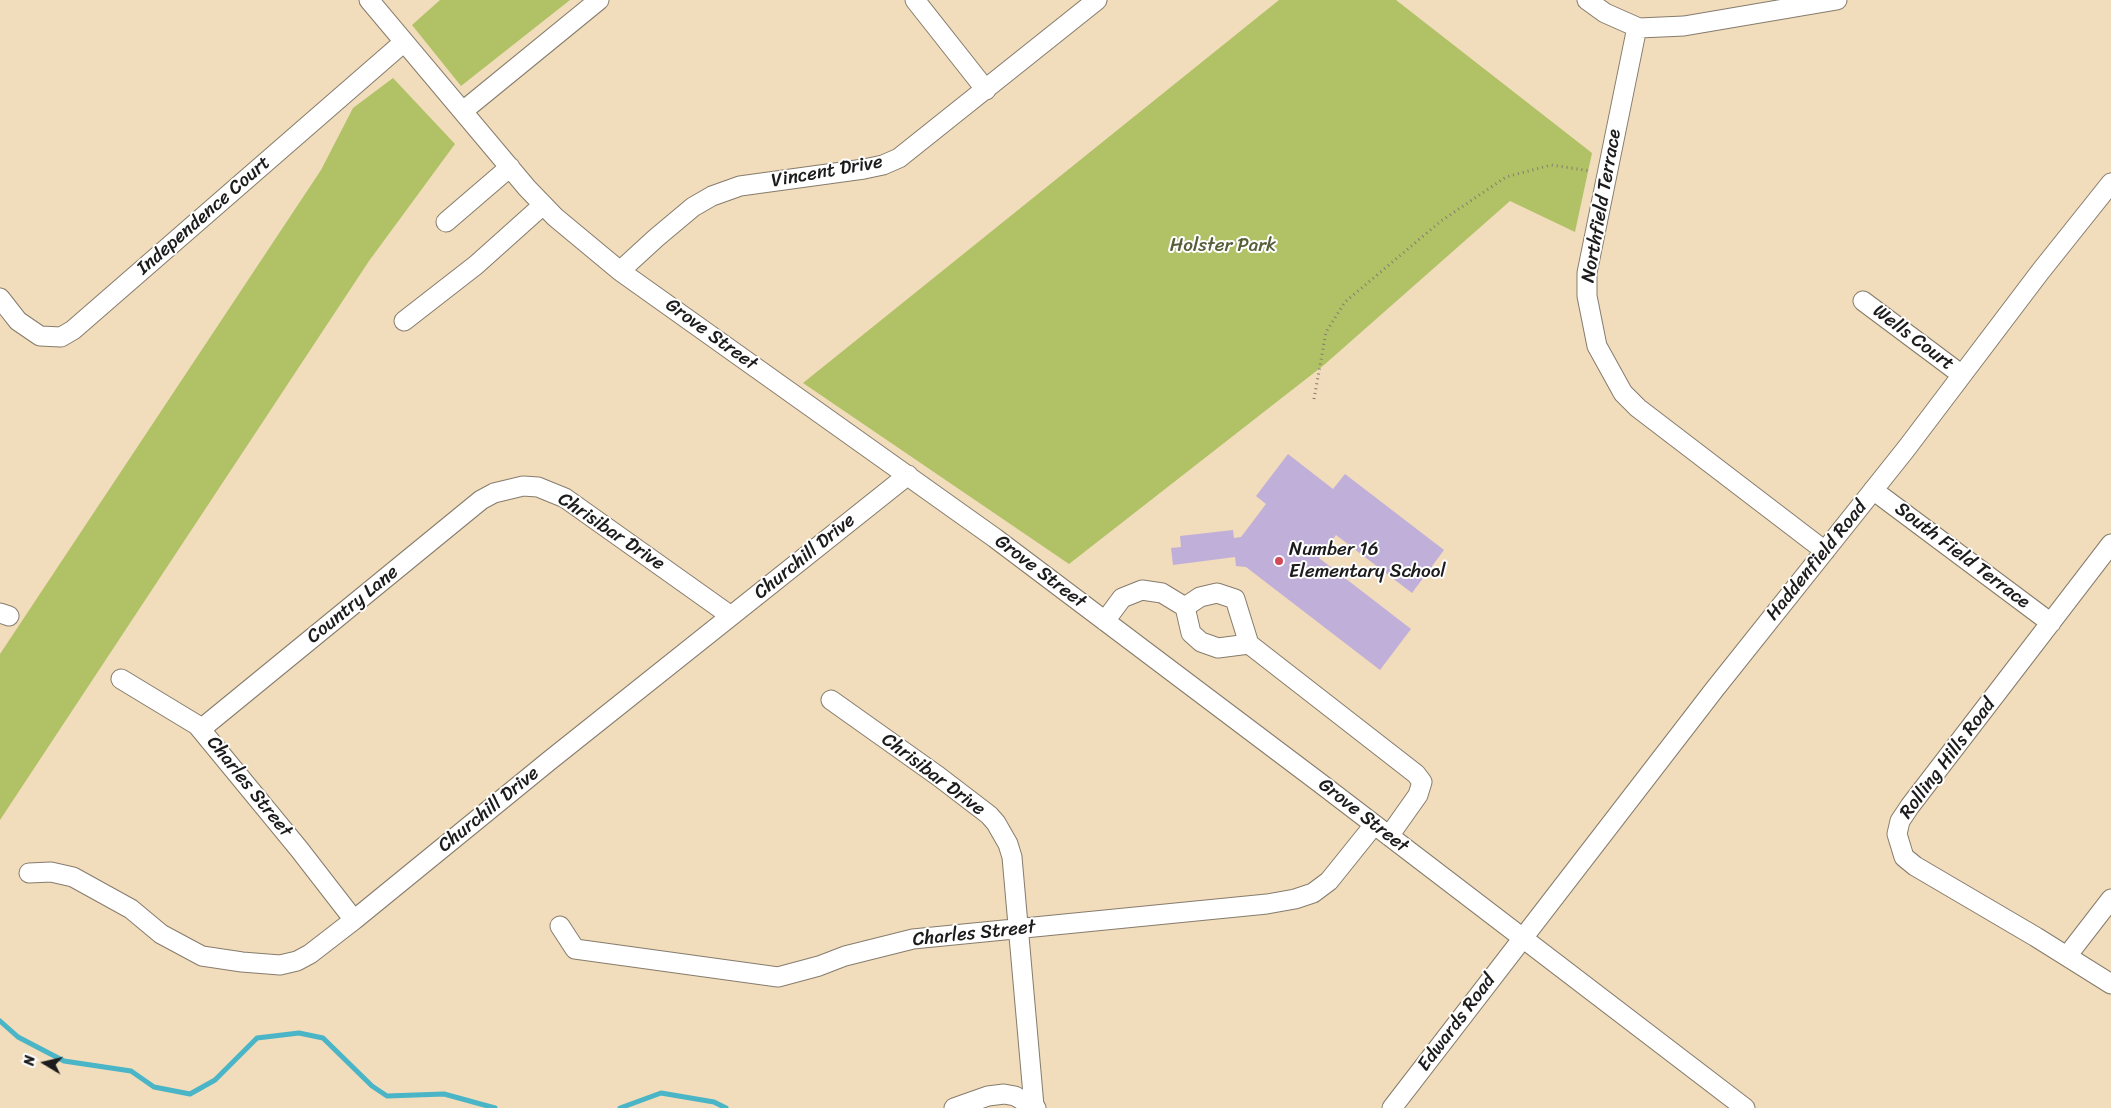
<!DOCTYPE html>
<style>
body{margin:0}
#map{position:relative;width:2111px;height:1108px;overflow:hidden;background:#f1dcbc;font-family:Sriracha,sans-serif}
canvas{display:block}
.north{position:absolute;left:20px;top:1038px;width:50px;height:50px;-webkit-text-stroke:4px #fff;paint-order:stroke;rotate:279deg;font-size:14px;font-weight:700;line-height:20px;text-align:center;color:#1c1c1c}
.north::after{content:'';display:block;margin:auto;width:18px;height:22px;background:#1c1c1c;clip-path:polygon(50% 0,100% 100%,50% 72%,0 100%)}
</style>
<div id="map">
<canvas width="2111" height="1108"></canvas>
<div class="north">N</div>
</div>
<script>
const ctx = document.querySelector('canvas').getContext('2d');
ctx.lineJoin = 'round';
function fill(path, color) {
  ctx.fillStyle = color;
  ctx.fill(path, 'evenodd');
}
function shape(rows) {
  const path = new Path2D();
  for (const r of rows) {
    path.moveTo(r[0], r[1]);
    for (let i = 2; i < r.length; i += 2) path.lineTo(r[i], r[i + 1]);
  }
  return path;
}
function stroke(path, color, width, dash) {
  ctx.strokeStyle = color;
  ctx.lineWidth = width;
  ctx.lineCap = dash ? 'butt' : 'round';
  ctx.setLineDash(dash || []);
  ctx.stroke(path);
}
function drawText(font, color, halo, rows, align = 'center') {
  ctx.font = font + ' Sriracha,sans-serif';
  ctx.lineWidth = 4;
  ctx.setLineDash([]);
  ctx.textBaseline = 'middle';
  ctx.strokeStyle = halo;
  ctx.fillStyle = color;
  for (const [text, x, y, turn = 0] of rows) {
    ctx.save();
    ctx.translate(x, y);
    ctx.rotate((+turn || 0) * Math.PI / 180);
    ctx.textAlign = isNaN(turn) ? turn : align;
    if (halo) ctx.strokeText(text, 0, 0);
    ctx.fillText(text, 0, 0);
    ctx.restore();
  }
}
fill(shape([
 [440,0,570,0,461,86,412,25],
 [1279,0,1396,0,1592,153,1575,232,1510,201,1324,365,1069,564,803,383],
 [393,78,455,144,369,261,0,820,0,654,321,170,353,108]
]), '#b1c266');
stroke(shape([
 [0,1021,18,1037,64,1061,131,1071,154,1087,190,1094,215,1080,257,1038,299,1033,323,1038,372,1086,387,1096,444,1094,495,1108],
 [620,1108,661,1093,714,1102,726,1108]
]), '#49b5c6', 5);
fill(shape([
 [1288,454,1333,489,1345,474,1444,550,1412,593,1336,535,1319,558,1411,629,1380,670,1246,567,1236,566,1235,557,1173,565,1171,548,1181,547,1180,536,1233,530,1234,538,1241,537,1266,504,1256,496]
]), '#c0afd9');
const minor = shape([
 [369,0,527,188,555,217,620,271,995,538,1320,783,1745,1108],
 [915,0,986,90],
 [1587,0,1605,13,1639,28,1684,26,1837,0],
 [1637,27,1587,273,1587,296,1597,346,1623,393,1638,408,1825,551],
 [463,111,599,0],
 [446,222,510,167],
 [620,271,656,238,693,207,712,196,740,186,864,169,883,165,899,158,1097,0],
 [0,298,18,321,40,336,61,337,73,330,404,42],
 [1863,301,1962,375],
 [404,321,476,265,543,205],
 [1873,490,2051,623],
 [2111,544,1910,806,1900,821,1897,834,1904,857,1915,866,2036,937,2111,984],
 [1185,607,1200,597,1217,593,1235,599,1249,644],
 [0,613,9,616],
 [1105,621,1122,598,1142,590,1162,593,1185,607,1191,633,1201,642,1218,648,1249,644,1416,774,1422,782,1418,795,1389,836],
 [121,679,197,725,299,849,354,920],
 [831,700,938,776,989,815,996,823,1008,844,1012,857,1034,1106],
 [201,729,481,500,494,493,523,486,538,487,565,498,731,616],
 [29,873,51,872,73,877,131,909,161,934,202,956,242,962,280,965,297,961,310,954,354,920,549,761,908,475],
 [560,926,575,949,778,977,819,966,845,956,913,939,1267,904,1295,899,1313,893,1329,881,1374,825],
 [2067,956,2111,899],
 [954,1108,988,1096,1004,1094,1015,1096,1036,1108],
 [1392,1108,1714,690,1906,449,2040,272,2111,183]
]);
stroke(minor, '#867c6c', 21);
stroke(shape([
 [1314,399,1326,332,1345,302,1441,221,1506,177,1551,165,1591,171]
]), '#867c6c', 3, [1, 4]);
stroke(minor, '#fff', 19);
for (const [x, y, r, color] of [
 [1279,561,5,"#d1495b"]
]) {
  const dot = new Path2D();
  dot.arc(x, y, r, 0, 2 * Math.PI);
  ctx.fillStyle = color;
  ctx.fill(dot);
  stroke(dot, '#fff', 2);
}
drawText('19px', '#1c1c1c', '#fff', [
 ["Vincent Drive",827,172,-10],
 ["Northfield Terrace",1602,206,-80],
 ["Independence Court",204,216,-41],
 ["Grove Street",711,335,36],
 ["Wells Court",1913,338,37],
 ["Chrisibar Drive",611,532,34],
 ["South Field Terrace",1962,556,37],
 ["Churchill Drive",805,557,-39],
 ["Haddenfield Road",1817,561,-51],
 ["Grove Street",1040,572,37],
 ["Country Lane",353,605,-39],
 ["Rolling Hills Road",1948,759,-53],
 ["Chrisibar Drive",933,775,37],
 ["Charles Street",249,787,51],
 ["Churchill Drive",489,810,-39],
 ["Grove Street",1363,816,38],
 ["Charles Street",974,934,-6],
 ["Edwards Road",1457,1023,-53]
]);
drawText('19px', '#585e3a', '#fff', [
 ["Holster Park",1223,246]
]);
drawText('19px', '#1c1c1c', '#fff', [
 ["Number 16",1289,550],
 ["Elementary School",1289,572]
], 'left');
</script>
